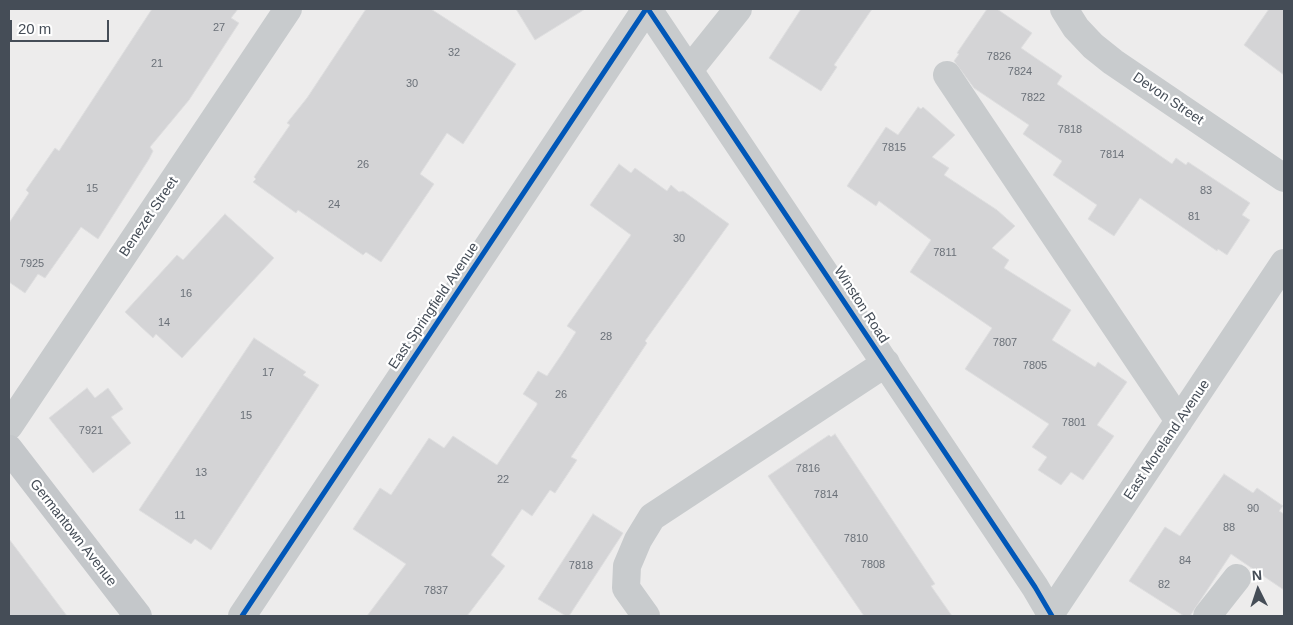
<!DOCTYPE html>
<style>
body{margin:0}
#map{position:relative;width:1293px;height:625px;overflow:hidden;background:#edecec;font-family:Arial,sans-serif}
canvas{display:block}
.frame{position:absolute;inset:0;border:10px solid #454d57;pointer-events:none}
.north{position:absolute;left:1233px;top:565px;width:50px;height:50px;-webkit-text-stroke:4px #fff;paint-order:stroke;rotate:356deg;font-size:14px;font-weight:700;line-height:20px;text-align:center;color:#454d57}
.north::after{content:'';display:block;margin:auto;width:18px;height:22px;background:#454d57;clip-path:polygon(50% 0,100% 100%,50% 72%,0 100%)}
.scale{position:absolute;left:10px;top:20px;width:99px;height:22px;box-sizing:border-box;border:2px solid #454d57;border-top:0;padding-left:6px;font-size:15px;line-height:18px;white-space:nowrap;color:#454d57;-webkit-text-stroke:4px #fff;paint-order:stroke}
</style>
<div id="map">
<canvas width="1293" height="625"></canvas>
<div class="frame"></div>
<div class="north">N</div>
<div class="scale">20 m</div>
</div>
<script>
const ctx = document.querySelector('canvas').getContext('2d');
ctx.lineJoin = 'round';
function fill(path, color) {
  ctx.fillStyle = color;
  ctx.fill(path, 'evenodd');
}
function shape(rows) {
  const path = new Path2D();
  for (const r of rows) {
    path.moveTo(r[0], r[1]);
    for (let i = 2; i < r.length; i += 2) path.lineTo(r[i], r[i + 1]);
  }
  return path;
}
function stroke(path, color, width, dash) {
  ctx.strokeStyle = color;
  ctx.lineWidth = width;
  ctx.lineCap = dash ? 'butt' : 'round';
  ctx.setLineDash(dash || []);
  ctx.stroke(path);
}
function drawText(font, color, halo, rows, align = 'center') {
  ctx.font = font + ' Arial,sans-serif';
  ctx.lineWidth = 4.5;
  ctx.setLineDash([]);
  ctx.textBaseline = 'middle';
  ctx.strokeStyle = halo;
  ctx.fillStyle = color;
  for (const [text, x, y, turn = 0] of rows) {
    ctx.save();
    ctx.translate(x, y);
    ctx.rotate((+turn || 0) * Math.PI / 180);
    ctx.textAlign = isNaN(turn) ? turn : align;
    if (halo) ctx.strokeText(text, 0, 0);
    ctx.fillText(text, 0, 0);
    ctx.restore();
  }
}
const building = shape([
 [152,9,238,9,231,18,239,23,189,100,150,147,153,151,149,159,98,239,81,227,45,278,38,274,25,293,9,282,9,223,29,193,26,190,55,148,59,151,152,9],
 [366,9,431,9,516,64,463,144,447,133,420,174,434,184,381,262,366,252,363,255,298,210,296,213,253,182,256,179,254,177,290,125,287,123,307,98,366,9],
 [516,9,585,9,535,40,516,9],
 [801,9,872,9,834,65,837,67,821,91,769,58,801,9],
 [987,9,997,9,1032,33,1021,48,1062,76,1057,84,1172,164,1176,158,1186,165,1188,162,1250,203,1242,215,1250,220,1227,255,1218,249,1217,251,1140,198,1114,236,1088,219,1097,205,1053,175,1062,161,1023,134,1029,125,974,88,954,61,959,54,957,53,987,9],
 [1269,9,1284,9,1284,75,1244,45,1269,9],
 [918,107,921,109,923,107,955,135,932,157,949,168,944,175,997,210,1015,226,992,248,1009,260,1004,268,1071,310,1052,340,1095,367,1098,362,1127,382,1097,425,1114,436,1083,480,1071,472,1061,485,1038,470,1047,457,1032,447,1049,424,965,369,992,328,910,272,931,240,879,201,876,206,847,186,886,127,898,135,918,107],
 [619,164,631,173,635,168,667,191,671,185,679,192,683,191,729,224,645,341,647,343,571,457,577,460,555,493,550,490,532,516,522,509,491,555,505,566,467,616,367,616,406,564,353,529,380,488,391,495,429,438,444,448,453,436,497,465,537,405,537,403,523,394,538,371,547,376,562,354,576,332,567,326,631,235,590,205,619,164],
 [225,214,274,258,182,358,156,334,153,338,125,312,177,255,183,260,225,214],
 [254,338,306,372,303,375,319,385,211,550,195,539,191,544,139,510,254,338],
 [87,388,95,398,108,388,123,409,111,417,131,443,93,473,49,418,87,388],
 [835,434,935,584,931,586,952,616,864,616,768,476,829,435,831,437,835,434],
 [1224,474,1253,493,1257,488,1283,506,1279,511,1284,514,1284,590,1231,554,1190,616,1184,616,1129,581,1165,527,1180,536,1224,474],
 [593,514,623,533,569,616,566,616,538,599,593,514],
 [9,539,67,616,9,616,9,539]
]);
fill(building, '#d4d4d6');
stroke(building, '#dededf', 1);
stroke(shape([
 [648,9,1035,587,1052,616],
 [1064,9,1076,28,1093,46,1113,62,1284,178],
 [690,69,738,9],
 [947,75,1179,421],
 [9,426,288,9],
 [242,616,646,9],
 [646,616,626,588,627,566,638,540,652,517,886,363],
 [1049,616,1284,263],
 [1207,616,1237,578]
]), '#c8cbcd', 28);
stroke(shape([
 [9,449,138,616]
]), '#c4c7ca', 28);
stroke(shape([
 [648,9,1035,587,1052,616],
 [242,616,646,9]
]), '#0057b8', 5);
drawText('11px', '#6a7078', null, [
 ["27",219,28],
 ["32",454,53],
 ["7826",999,57],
 ["21",157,64],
 ["7824",1020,72],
 ["30",412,84],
 ["7822",1033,98],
 ["7818",1070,130],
 ["7815",894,148],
 ["7814",1112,155],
 ["26",363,165],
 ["15",92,189],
 ["83",1206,191],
 ["24",334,205],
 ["81",1194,217],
 ["30",679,239],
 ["7811",945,253],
 ["7925",32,264],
 ["16",186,294],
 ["14",164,323],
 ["28",606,337],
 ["7807",1005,343],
 ["7805",1035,366],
 ["17",268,373],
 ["26",561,395],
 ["15",246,416],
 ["7801",1074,423],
 ["7921",91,431],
 ["7816",808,469],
 ["13",201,473],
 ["22",503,480],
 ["7814",826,495],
 ["90",1253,509],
 ["11",180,516],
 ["88",1229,528],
 ["7810",856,539],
 ["84",1185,561],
 ["7808",873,565],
 ["7818",581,566],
 ["82",1164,585],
 ["7837",436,591]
]);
drawText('14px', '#454d57', '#fff', [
 ["Devon Street",1168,99,34],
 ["Benezet Street",149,217,-56],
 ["Winston Road",861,305,57],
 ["East Springfield Avenue",434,306,-56],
 ["East Moreland Avenue",1167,440,-56],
 ["Germantown Avenue",73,533,52]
]);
</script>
